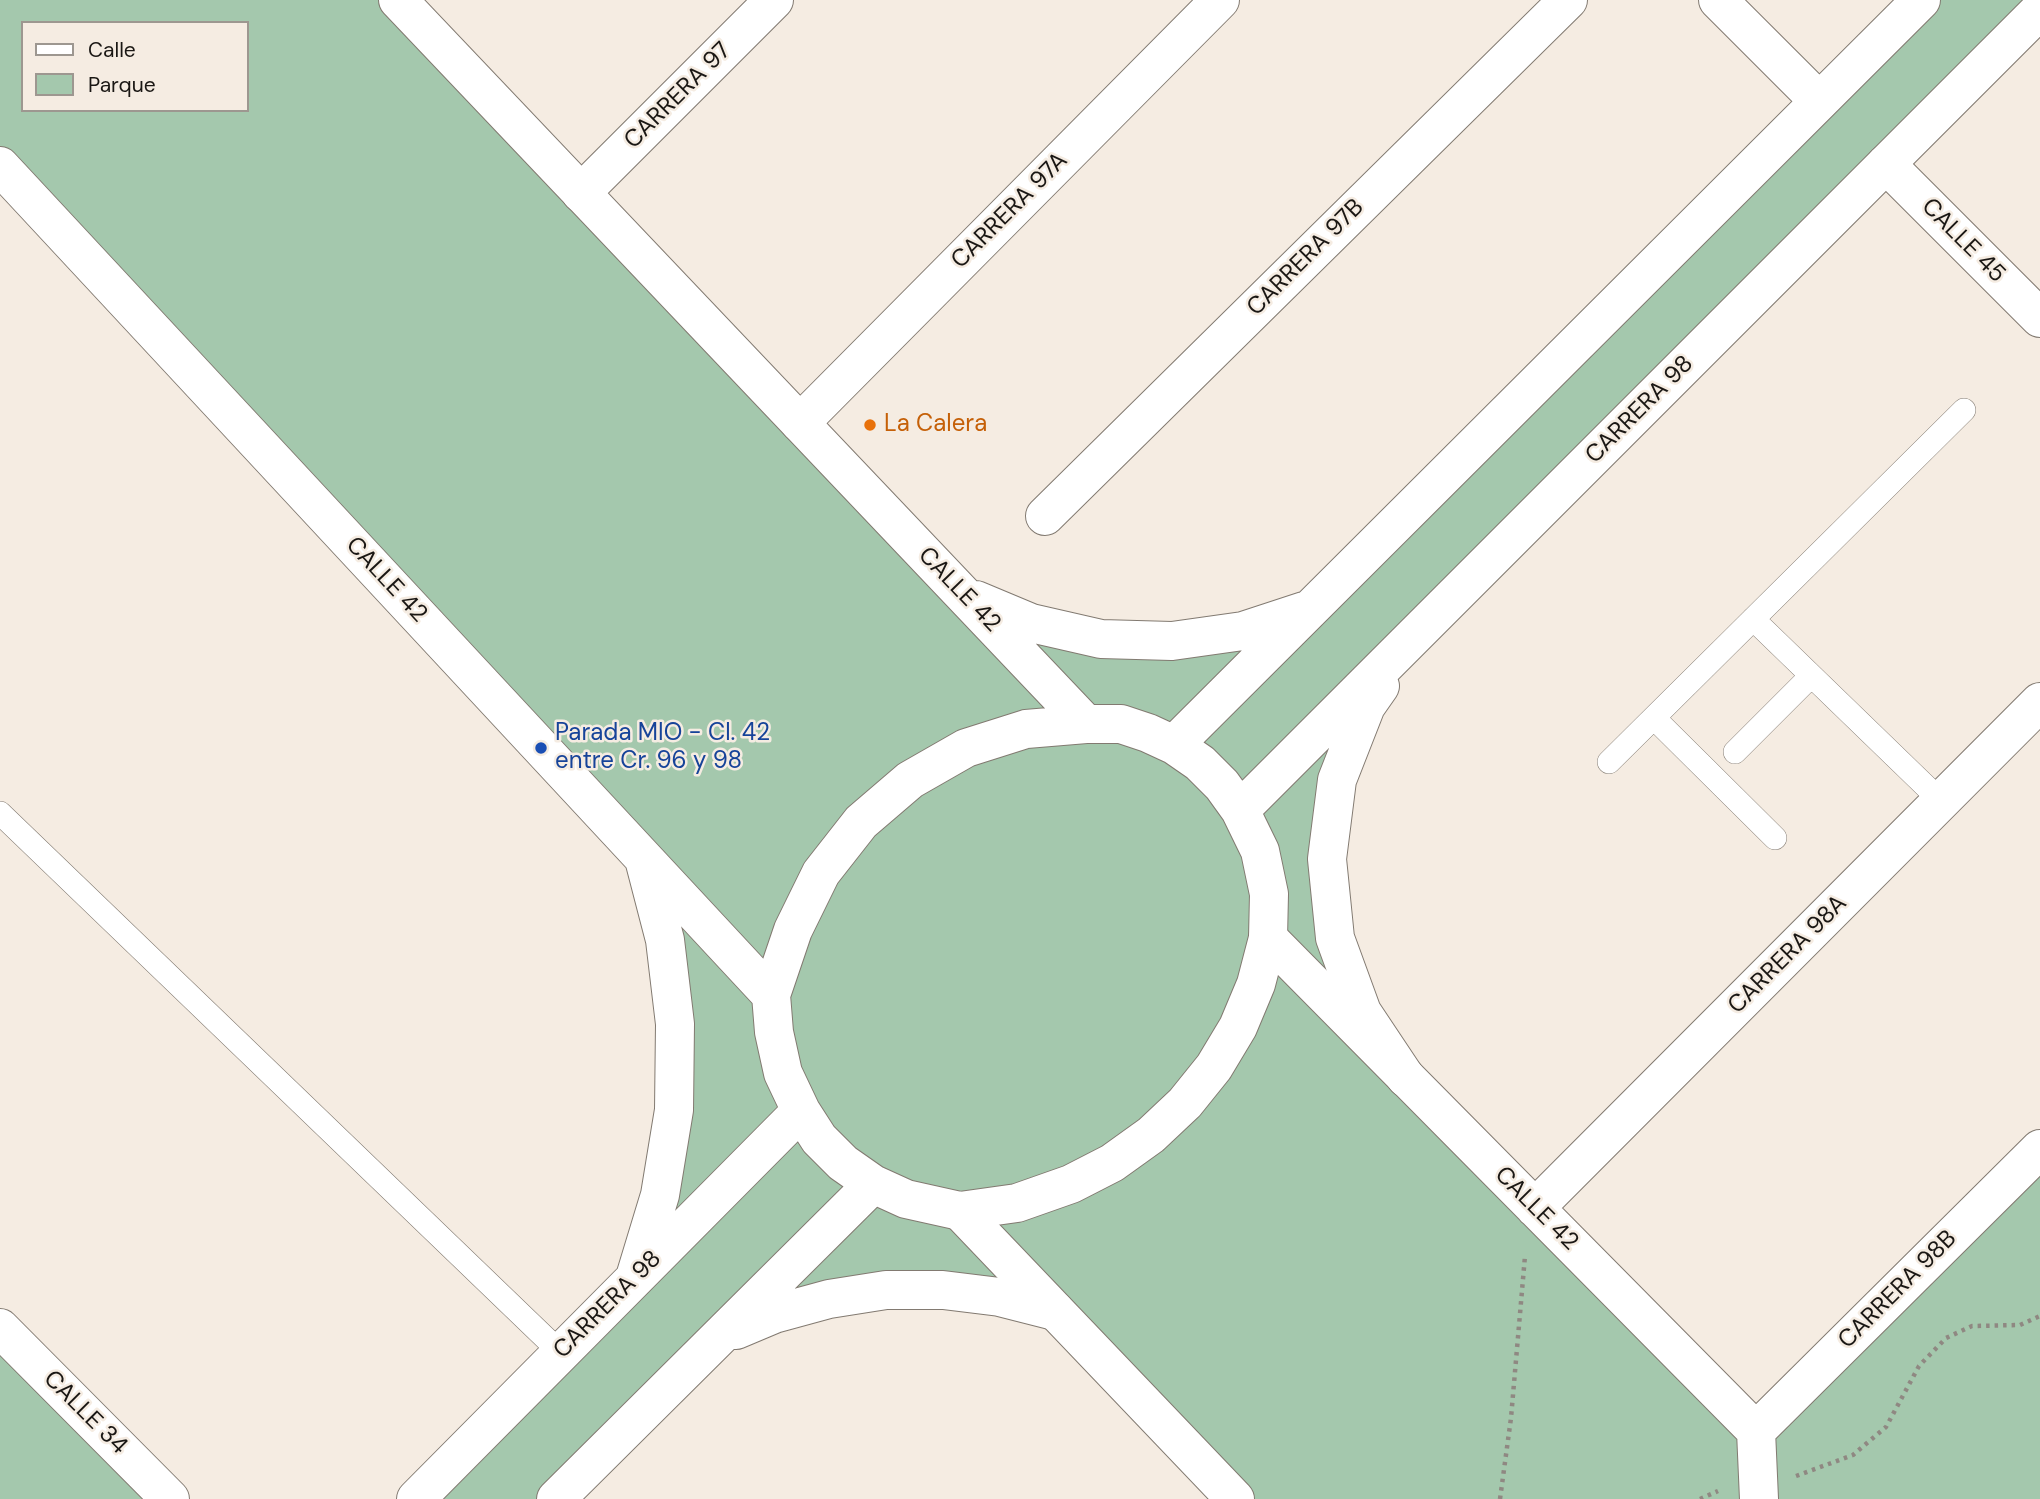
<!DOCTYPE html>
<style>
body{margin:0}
#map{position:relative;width:2040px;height:1499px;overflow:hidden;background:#f5ece2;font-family:"DM Sans",sans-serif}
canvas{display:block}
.legend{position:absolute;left:21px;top:21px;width:228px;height:91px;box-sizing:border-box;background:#f5ece2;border:2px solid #9d9790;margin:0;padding:9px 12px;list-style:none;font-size:21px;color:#1a1714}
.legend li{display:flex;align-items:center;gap:14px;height:35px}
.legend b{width:35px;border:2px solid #9d9790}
</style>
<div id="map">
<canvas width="2040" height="1499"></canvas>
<ul class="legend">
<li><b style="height:9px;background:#fff"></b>Calle</li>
<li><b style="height:19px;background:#a4c8ad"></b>Parque</li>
</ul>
</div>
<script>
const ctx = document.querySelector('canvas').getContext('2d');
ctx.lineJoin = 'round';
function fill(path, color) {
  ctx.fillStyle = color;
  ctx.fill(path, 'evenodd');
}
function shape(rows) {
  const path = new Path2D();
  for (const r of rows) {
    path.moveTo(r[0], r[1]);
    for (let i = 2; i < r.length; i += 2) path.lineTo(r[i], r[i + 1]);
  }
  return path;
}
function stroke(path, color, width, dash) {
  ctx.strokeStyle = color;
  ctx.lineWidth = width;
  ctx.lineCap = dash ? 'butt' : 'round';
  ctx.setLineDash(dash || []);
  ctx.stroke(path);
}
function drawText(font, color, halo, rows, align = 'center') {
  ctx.font = font + ' "DM Sans",sans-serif';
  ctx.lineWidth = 5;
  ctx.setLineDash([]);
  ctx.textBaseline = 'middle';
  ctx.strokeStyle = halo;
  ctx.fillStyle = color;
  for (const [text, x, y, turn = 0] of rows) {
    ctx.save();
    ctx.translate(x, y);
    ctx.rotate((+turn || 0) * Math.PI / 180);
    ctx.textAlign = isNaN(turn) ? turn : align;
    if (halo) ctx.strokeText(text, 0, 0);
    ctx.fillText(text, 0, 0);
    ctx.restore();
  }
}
fill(shape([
 [0,0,398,0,964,595,1101,639,1311,608,1921,0,2040,0,1410,640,1337,780,1362,1012,1755,1430,2040,1149,2040,1499,1235,1499,1111,1369,1000,1297,774,1314,556,1499,416,1499,636,1277,674,1110,643,857,0,166],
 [23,23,247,23,247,110,23,110],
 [0,1328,170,1499,0,1499]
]), '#a4c8ad');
const service = shape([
 [1753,619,1941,801],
 [1654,718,1775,838],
 [1735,752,1810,677],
 [1609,762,1964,410],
 [0,813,561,1353]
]);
const minor = shape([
 [1718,0,1819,101],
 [1886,164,2040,318],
 [581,193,774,0],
 [800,423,1220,0],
 [1045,516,1568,0],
 [1268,938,1756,1431,1759,1499],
 [1535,1208,2040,702],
 [960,1211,1235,1499],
 [0,1328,170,1499],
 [1756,1431,2040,1149]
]);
const tertiary = shape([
 [398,0,1086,724],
 [0,166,771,995],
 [976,600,1031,623,1101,639,1172,641,1243,631,1304,611],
 [1380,686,1366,706,1337,780,1327,859,1335,938,1362,1012,1406,1078],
 [1086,724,1121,724,1148,733,1174,745,1200,763,1222,785,1240,810,1260,851,1269,894,1268,938,1256,984,1238,1027,1214,1067,1185,1103,1151,1135,1112,1163,1071,1184,1017,1203,960,1211,906,1199,873,1184,843,1163,819,1139,801,1111,783,1073,774,1032,771,995,793,930,821,873,861,822,910,780,966,748,1026,729,1086,724],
 [1174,745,1921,0],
 [1240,810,2040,10],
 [636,1274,660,1195,674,1110,675,1024,665,940,645,863],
 [736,1330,774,1314,829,1299,886,1290,943,1290,1000,1297,1055,1311],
 [416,1499,801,1111],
 [556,1499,873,1184]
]);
stroke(service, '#827a71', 24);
stroke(minor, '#827a71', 40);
stroke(tertiary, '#827a71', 40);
stroke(shape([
 [1796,1476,1853,1455,1886,1427,1919,1366,1946,1338,1972,1326,2020,1325,2040,1316],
 [1500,1499,1511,1418,1525,1256],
 [1700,1499,1718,1491]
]), '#8f8882', 4.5, [3.5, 5]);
stroke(service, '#fff', 23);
stroke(minor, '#fff', 38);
stroke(tertiary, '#fff', 38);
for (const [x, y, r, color] of [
 [870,425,7,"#e8710a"],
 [541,748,7,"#1a4fb4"]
]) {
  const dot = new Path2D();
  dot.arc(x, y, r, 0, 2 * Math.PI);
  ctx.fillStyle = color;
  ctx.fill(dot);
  stroke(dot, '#f5ece2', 2.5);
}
drawText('24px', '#1a1714', '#f5ece2', [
 ["CARRERA 97",678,96,-45],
 ["CARRERA 97A",1010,211,-45],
 ["CALLE 45",1963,241,45],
 ["CARRERA 97B",1306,258,-45],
 ["CARRERA 98",1640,410,-45],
 ["CALLE 42",386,580,47],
 ["CALLE 42",959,590,46],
 ["CARRERA 98A",1788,955,-45],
 ["CALLE 42",1536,1209,45],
 ["CARRERA 98B",1898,1290,-45],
 ["CARRERA 98",608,1305,-45],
 ["CALLE 34",85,1413,45]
]);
drawText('24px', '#c56008', '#f5ece2', [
 ["La Calera",884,425]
], 'left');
drawText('24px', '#164399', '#f5ece2', [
 ["Parada MIO - Cl. 42",555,734],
 ["entre Cr. 96 y 98",555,762]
], 'left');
</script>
